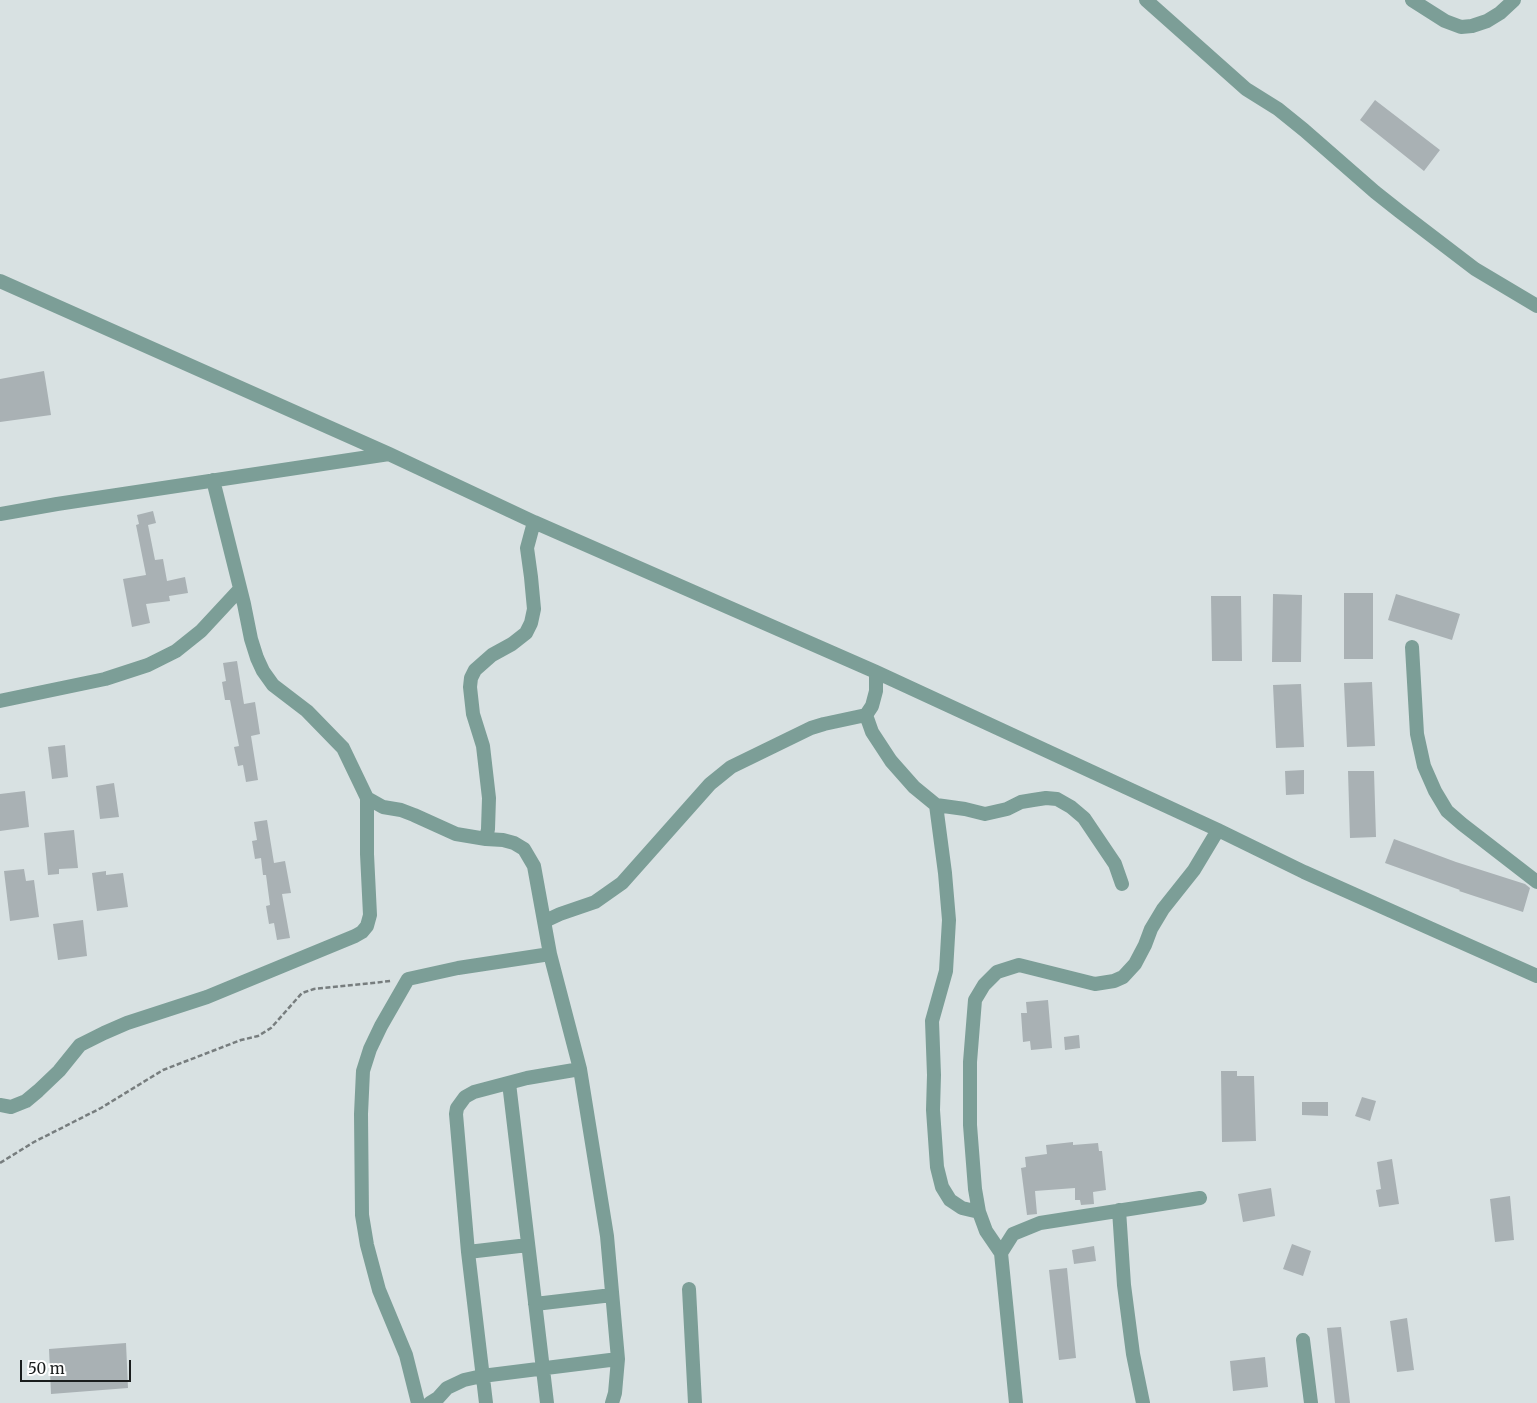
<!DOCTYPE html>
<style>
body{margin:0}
#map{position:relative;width:1537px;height:1403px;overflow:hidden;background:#d8e1e2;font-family:Merriweather,serif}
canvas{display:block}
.scale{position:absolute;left:20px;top:1360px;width:111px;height:22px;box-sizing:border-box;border:2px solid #1a1d1d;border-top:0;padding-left:6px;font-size:15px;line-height:18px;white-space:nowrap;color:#1a1d1d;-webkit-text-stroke:4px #fff;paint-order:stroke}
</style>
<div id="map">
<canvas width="1537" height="1403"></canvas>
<div class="scale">50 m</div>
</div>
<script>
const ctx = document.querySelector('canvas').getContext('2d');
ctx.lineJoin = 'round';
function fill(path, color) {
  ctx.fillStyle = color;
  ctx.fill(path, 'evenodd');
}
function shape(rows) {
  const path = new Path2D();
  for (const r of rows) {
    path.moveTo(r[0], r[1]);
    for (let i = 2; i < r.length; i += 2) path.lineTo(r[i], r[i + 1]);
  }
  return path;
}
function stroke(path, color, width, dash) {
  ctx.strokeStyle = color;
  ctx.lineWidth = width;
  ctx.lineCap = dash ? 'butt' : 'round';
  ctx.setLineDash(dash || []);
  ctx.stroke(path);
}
fill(shape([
 [1375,100,1440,150,1424,171,1360,120],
 [44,371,51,415,0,422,0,379],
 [153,511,156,523,148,525,155,560,163,559,167,581,185,577,188,593,169,596,170,601,146,604,150,623,132,627,123,579,146,575,136,525,139,524,137,515],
 [1344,593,1373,593,1373,659,1344,659],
 [1273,594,1302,595,1301,662,1272,662],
 [1396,594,1460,614,1452,640,1388,620],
 [1211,596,1241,596,1242,661,1212,661],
 [237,661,244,704,255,702,260,734,251,736,258,780,246,782,243,765,238,766,234,747,239,746,230,700,225,700,222,682,226,681,223,663],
 [1372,682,1375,746,1347,747,1344,683],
 [1301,684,1304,747,1276,748,1273,685],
 [65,745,68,777,52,779,48,747],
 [1304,770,1304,794,1286,795,1285,771],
 [1348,771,1374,771,1376,837,1350,838],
 [114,783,119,817,100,819,96,786],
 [25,791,29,827,0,831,0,794],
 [267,820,274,863,285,861,291,893,282,894,290,938,277,940,274,923,269,924,266,906,270,905,266,875,263,875,261,858,255,859,252,841,257,840,254,822],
 [74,830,78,868,59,869,59,874,48,875,44,833],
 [1394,839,1456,862,1525,884,1530,888,1523,912,1459,891,1460,890,1385,863],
 [24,869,26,881,34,880,39,917,10,921,4,871],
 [106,871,106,875,123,873,128,907,97,911,92,873],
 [83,920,87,956,58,960,53,924],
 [1048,1000,1052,1048,1031,1050,1030,1041,1023,1042,1021,1013,1027,1013,1026,1002],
 [1079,1035,1080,1048,1065,1050,1064,1037],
 [1221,1071,1237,1071,1237,1076,1254,1076,1256,1141,1222,1142],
 [1362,1097,1376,1101,1370,1121,1355,1116],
 [1302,1102,1328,1102,1328,1116,1302,1115],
 [1073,1142,1073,1145,1098,1143,1099,1151,1102,1151,1106,1190,1093,1192,1094,1204,1081,1205,1080,1200,1075,1200,1075,1188,1035,1191,1037,1214,1027,1215,1021,1168,1026,1167,1025,1157,1047,1154,1046,1145],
 [1392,1159,1399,1204,1379,1207,1376,1190,1381,1189,1377,1162],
 [1271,1188,1275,1216,1243,1222,1238,1194],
 [1510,1196,1514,1240,1495,1242,1490,1199],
 [1292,1244,1311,1251,1303,1276,1283,1269],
 [1094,1246,1096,1261,1074,1264,1072,1250],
 [1067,1268,1076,1358,1059,1360,1049,1270],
 [1407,1318,1414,1370,1397,1372,1390,1321],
 [1341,1327,1350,1403,1335,1403,1327,1328],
 [126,1343,128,1388,51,1394,49,1349],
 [1265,1357,1268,1387,1233,1391,1230,1361]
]), '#a9b1b4');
stroke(shape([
 [0,1163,34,1142,101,1108,163,1070,241,1040,258,1036,271,1028,302,993,314,989,324,988,391,981]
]), '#777d7e', 2.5, [5, 2.5]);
stroke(shape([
 [1146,0,1246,89,1278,109,1304,130,1375,192,1399,211,1475,269,1537,306],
 [1412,0,1445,21,1461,27,1472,26,1487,21,1500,13,1514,0],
 [0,281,389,454,534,522,876,672,1218,830,1304,872,1537,976],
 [213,480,244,604,251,639,257,658,263,671,273,685,307,711,343,748,367,798,383,807,401,810,414,815,456,834,486,839,503,840,514,843,524,849,534,866,550,954,580,1069,607,1236,618,1359,615,1393,612,1403],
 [0,514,57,504,389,454],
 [1412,647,1417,734,1424,766,1435,791,1447,811,1462,824,1537,882],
 [0,701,105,679,148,665,176,651,201,631,240,589],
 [866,715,872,732,891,761,914,787,936,805,965,809,985,814,1007,809,1021,802,1033,800,1046,798,1057,799,1071,807,1084,818,1115,864,1122,884],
 [936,805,945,873,949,920,946,971,932,1021,934,1075,933,1110,937,1167,942,1187,950,1200,962,1208,979,1212],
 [486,839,488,829,489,798,483,746,473,714,470,687,471,678,475,670,492,655,512,644,526,633,531,623,534,609,531,577,527,548,534,522],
 [545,921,560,914,595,902,622,883,710,784,731,767,811,728,824,724,866,715,872,706,876,691,876,672],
 [509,1083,547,1403],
 [0,1105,11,1107,26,1101,38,1091,59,1071,80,1045,104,1033,127,1023,207,997,355,936,362,932,367,926,370,915,367,854,367,798],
 [1119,1210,1124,1285,1133,1354,1143,1403],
 [468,1252,528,1245],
 [1001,1253,1013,1234,1040,1223,1200,1198],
 [689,1289,695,1403],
 [535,1304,612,1295],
 [1303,1340,1311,1403],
 [418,1403,406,1355,379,1290,367,1245,362,1215,361,1114,363,1071,370,1049,381,1026,408,979,458,968,550,954],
 [430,1403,438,1398,447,1388,464,1380,482,1376,618,1359],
 [486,1403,468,1252,456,1114,457,1108,465,1097,474,1092,527,1078,580,1069],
 [1016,1403,1001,1253,986,1231,979,1212,975,1189,970,1125,970,1062,975,1000,984,985,997,972,1019,965,1095,984,1114,981,1123,977,1135,964,1145,945,1151,929,1163,909,1194,870,1218,830]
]), '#7c9e97', 14);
</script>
